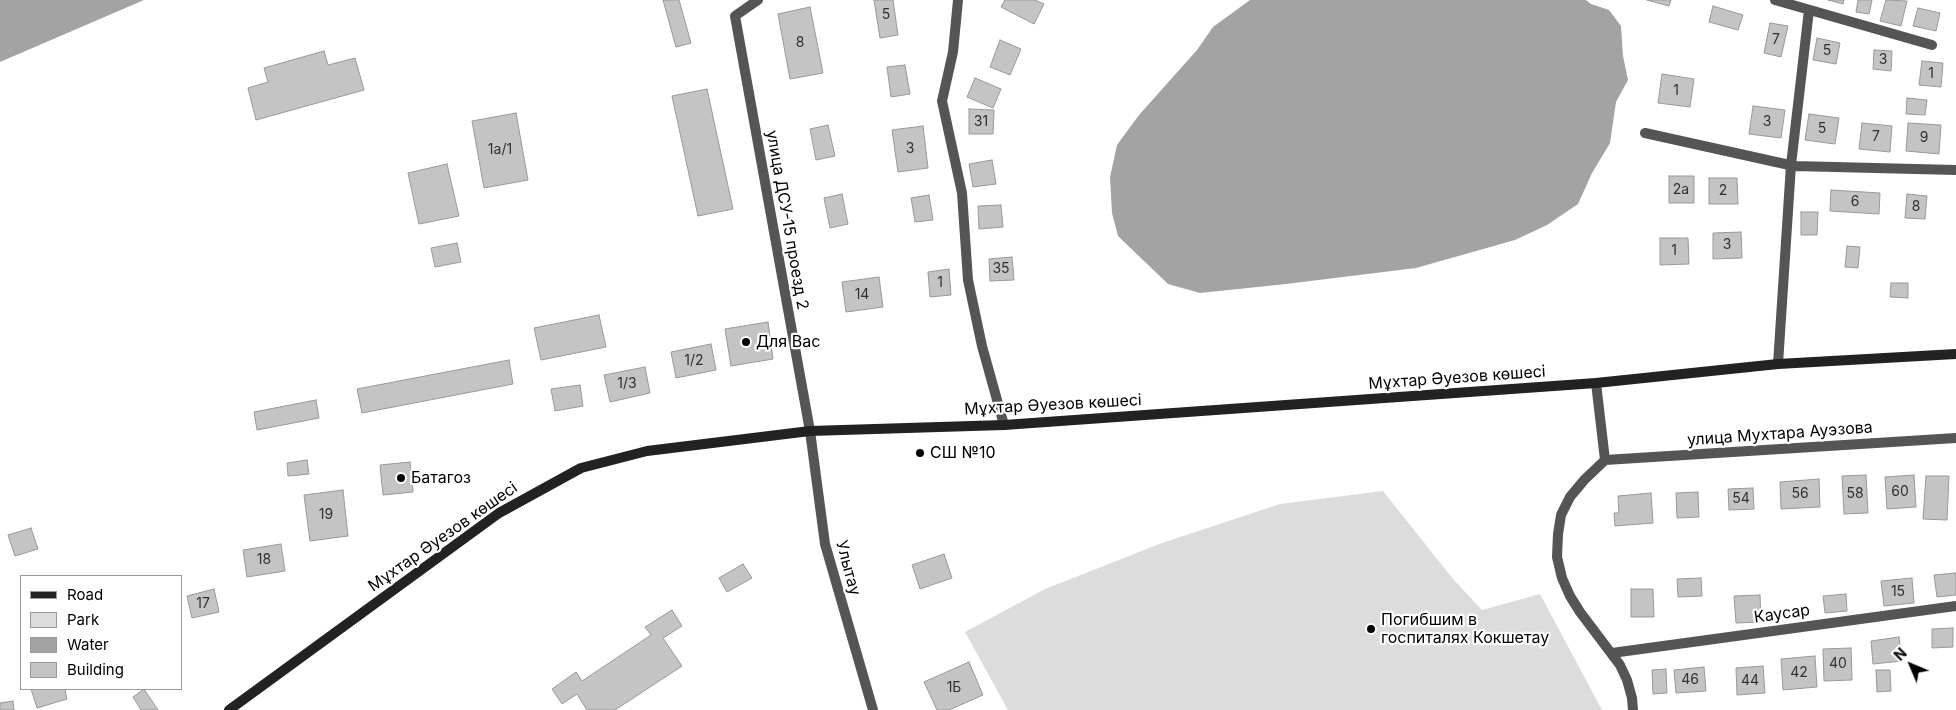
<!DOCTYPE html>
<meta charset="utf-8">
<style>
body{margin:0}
#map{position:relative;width:1956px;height:710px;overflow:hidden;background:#fff;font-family:Inter,sans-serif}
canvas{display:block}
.legend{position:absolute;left:20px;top:575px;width:162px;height:115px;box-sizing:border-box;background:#fff;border:1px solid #999;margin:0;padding:6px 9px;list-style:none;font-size:15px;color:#000}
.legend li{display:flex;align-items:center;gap:10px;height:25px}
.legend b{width:25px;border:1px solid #999}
.north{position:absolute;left:1886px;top:640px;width:50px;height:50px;-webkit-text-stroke:4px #fff;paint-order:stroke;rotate:315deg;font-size:14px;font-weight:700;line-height:20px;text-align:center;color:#000}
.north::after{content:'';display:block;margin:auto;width:18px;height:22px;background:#000;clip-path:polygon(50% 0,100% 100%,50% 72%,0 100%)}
</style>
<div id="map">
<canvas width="1956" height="710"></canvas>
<ul class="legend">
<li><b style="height:6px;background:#222"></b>Road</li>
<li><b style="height:14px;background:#dcdcdc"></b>Park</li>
<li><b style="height:14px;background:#a3a3a3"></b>Water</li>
<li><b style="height:14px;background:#c4c4c4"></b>Building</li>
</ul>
<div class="north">N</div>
</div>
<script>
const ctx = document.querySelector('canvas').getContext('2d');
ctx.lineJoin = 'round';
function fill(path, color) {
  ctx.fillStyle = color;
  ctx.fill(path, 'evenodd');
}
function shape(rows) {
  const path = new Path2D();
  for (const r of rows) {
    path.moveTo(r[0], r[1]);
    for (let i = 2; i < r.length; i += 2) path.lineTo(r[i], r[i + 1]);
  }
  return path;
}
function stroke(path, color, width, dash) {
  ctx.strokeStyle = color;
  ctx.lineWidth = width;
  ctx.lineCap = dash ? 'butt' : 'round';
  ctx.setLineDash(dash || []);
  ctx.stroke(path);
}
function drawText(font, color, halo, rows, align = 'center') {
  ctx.font = font + ' Inter,sans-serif';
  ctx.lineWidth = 4.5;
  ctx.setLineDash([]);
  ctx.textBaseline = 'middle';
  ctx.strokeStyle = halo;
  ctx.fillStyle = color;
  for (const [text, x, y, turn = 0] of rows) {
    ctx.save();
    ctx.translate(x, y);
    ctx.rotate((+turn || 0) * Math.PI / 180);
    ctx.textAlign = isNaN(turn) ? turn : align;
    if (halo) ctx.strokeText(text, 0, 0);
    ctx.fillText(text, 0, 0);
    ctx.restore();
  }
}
fill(shape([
 [1383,491,1453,579,1482,610,1540,594,1602,710,1008,710,965,632,1045,589,1162,543,1280,504]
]), '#dcdcdc');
fill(shape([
 [0,0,144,0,0,62],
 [1250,0,1586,0,1591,4,1609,10,1621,26,1623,56,1628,80,1616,102,1610,143,1592,173,1578,204,1547,225,1515,240,1416,268,1286,284,1200,293,1168,284,1118,236,1112,213,1110,177,1117,145,1139,115,1197,50,1213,27]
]), '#a3a3a3');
const building = shape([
 [663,0,679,0,691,43,676,47,663,0],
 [874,0,893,0,898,35,880,38,874,0],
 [1005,0,1035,0,1044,4,1034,24,1001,7,1005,0],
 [1647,0,1671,0,1669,6,1647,0],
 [1828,0,1844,0,1843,4,1828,0],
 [1858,0,1872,0,1869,14,1856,12,1858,0],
 [1886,0,1907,1,1901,26,1880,21,1886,0],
 [1713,6,1743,15,1738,30,1709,22,1713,6],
 [810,7,823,73,790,79,778,14,810,7],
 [1918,8,1940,13,1936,31,1913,26,1918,8],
 [1770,23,1788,26,1781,57,1764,53,1770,23],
 [1817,38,1840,43,1836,64,1813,60,1817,38],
 [1000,40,1021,49,1010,75,990,67,1000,40],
 [1874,50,1892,51,1891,71,1873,69,1874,50],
 [324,51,328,65,355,58,364,90,256,120,248,88,268,82,264,68,324,51],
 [1922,61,1943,63,1941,87,1919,85,1922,61],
 [905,65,910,94,891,97,887,67,905,65],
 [1662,74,1694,79,1690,107,1658,103,1662,74],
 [975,78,1001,89,993,108,967,97,975,78],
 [707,89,733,209,698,216,672,96,707,89],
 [1907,98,1927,100,1925,115,1906,114,1907,98],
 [1753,106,1785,110,1781,138,1749,134,1753,106],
 [969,109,994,110,993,134,969,134,969,109],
 [516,113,528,180,484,188,472,121,516,113],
 [1809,114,1839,118,1835,144,1805,140,1809,114],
 [1862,123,1892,126,1890,152,1859,149,1862,123],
 [1908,123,1941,125,1939,154,1906,151,1908,123],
 [828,125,835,156,816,160,810,129,828,125],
 [923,126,928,168,898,172,892,130,923,126],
 [992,160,996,184,973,187,969,164,992,160],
 [447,164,459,216,419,224,408,173,447,164],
 [1669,176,1694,176,1694,203,1669,203,1669,176],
 [1709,178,1737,178,1738,204,1709,204,1709,178],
 [1831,190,1880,193,1879,214,1830,211,1831,190],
 [842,194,848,224,830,228,824,198,842,194],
 [1907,194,1927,196,1925,219,1905,218,1907,194],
 [929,195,933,220,915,222,911,198,929,195],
 [1001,205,1003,227,979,229,978,206,1001,205],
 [1801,212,1818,212,1817,235,1801,235,1801,212],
 [1741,232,1742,258,1713,259,1713,233,1741,232],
 [1660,238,1688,238,1689,264,1660,265,1660,238],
 [457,243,461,262,435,267,431,248,457,243],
 [1847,246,1860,247,1858,268,1845,267,1847,246],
 [1012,257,1014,280,990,281,989,259,1012,257],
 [949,269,951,295,930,297,928,272,949,269],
 [879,277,883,307,846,312,842,282,879,277],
 [1891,283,1908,283,1908,298,1890,297,1891,283],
 [599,315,606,347,541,360,534,328,599,315],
 [768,322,773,359,731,366,725,329,768,322],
 [711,344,716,370,676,378,671,352,711,344],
 [509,360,513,384,362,413,357,389,509,360],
 [645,367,650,393,610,402,604,375,645,367],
 [580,385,583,406,555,411,551,389,580,385],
 [316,400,319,418,257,430,254,412,316,400],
 [307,460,309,474,288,476,287,463,307,460],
 [410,462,413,492,383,495,380,465,410,462],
 [1866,475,1868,513,1844,514,1842,476,1866,475],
 [1914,475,1916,507,1887,509,1885,477,1914,475],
 [1926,476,1949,476,1947,520,1923,519,1926,476],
 [1819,479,1820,507,1781,509,1780,482,1819,479],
 [1753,488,1754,509,1729,510,1728,489,1753,488],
 [343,490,348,536,310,541,304,495,343,490],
 [1698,492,1699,517,1677,518,1676,493,1698,492],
 [1651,493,1653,523,1615,526,1614,513,1619,513,1618,496,1651,493],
 [31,528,38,549,15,556,8,535,31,528],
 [281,544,285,571,247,577,243,550,281,544],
 [944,554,952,578,920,589,912,565,944,554],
 [743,564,752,578,727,592,719,578,743,564],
 [1956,573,1956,595,1937,597,1934,575,1956,573],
 [1701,578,1702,596,1678,597,1677,579,1701,578],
 [1912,578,1914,603,1884,606,1881,581,1912,578],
 [214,589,219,612,192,618,187,596,214,589],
 [1631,589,1653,589,1654,617,1631,617,1631,589],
 [1846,594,1847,611,1825,613,1823,596,1846,594],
 [1760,595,1761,622,1736,623,1734,596,1760,595],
 [672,610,682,626,663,638,682,666,615,710,587,710,577,694,562,704,552,689,576,672,582,681,651,635,645,627,672,610],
 [1953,628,1953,647,1932,648,1932,629,1953,628],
 [1899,637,1902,661,1873,664,1871,641,1899,637],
 [1851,648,1852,680,1824,681,1823,649,1851,648],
 [1815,656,1817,687,1783,690,1781,659,1815,656],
 [969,662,983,695,949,710,937,710,924,682,969,662],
 [1763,666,1765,693,1737,695,1736,668,1763,666],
 [1704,667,1706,691,1676,693,1674,670,1704,667],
 [1666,669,1667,693,1653,694,1652,670,1666,669],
 [1876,670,1890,670,1891,691,1877,692,1876,670],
 [31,689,65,689,67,699,37,708,31,689],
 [144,689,158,710,141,710,133,697,144,689],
 [13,701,14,710,0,710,0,703,13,701]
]);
fill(building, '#c4c4c4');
stroke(building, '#999', 1);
stroke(shape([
 [758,0,735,16,810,431,825,544,873,710],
 [958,0,953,52,942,101,962,193,968,280,982,346,1004,425],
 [1775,0,1932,45],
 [1645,133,1794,166,1956,170],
 [1778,364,1791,165,1809,10],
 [1596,383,1605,460,1585,479,1570,497,1561,515,1558,534,1557,557,1562,578,1570,596,1580,612,1620,665,1627,680,1632,698,1633,710],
 [1605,460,1956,438],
 [1612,653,1956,606]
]), '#555', 10);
stroke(shape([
 [229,710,499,513,581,468,647,451,810,431,1004,425,1596,383,1778,364,1956,354]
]), '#222', 10);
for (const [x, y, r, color] of [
 [746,342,5,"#000"],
 [920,453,5,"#000"],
 [401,478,5,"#000"],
 [1371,629,5,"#000"]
]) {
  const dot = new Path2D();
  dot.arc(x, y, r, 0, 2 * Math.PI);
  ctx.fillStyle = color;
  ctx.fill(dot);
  stroke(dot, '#fff', 2);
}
drawText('14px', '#313131', null, [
 ["5",886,15],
 ["7",1776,40],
 ["8",800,43],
 ["5",1827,51],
 ["3",1883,60],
 ["1",1931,74],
 ["1",1676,91],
 ["31",981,122],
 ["3",1767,122],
 ["5",1822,129],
 ["7",1876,137],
 ["9",1924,138],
 ["3",910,149],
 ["1а/1",500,150],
 ["2а",1681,190],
 ["2",1723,191],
 ["6",1855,202],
 ["8",1916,207],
 ["3",1727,245],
 ["1",1674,251],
 ["35",1001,269],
 ["1",940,283],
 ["14",862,295],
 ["1/2",694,361],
 ["1/3",627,384],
 ["60",1900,492],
 ["56",1800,494],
 ["58",1855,494],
 ["54",1741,499],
 ["19",326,515],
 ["18",264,560],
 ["15",1898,592],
 ["17",203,604],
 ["40",1838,664],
 ["42",1799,673],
 ["46",1690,680],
 ["44",1750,681],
 ["1Б",954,688]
]);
drawText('16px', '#000', '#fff', [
 ["улица ДСУ-15 проезд 2",787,220,80],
 ["Мұхтар Әуезов көшесі",1457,378,-4],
 ["Мұхтар Әуезов көшесі",1053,405,-3],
 ["улица Мухтара Ауэзова",1780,434,-4],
 ["Мұхтар Әуезов көшесі",443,537,-35],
 ["Улытау",848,568,75],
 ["Каусар",1782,614,-8]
]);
drawText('16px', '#000', '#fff', [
 ["Для Вас",756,342],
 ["СШ №10",930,453],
 ["Батагоз",411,478],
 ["Погибшим в",1381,620],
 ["госпиталях Кокшетау",1381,638]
], 'left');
</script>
